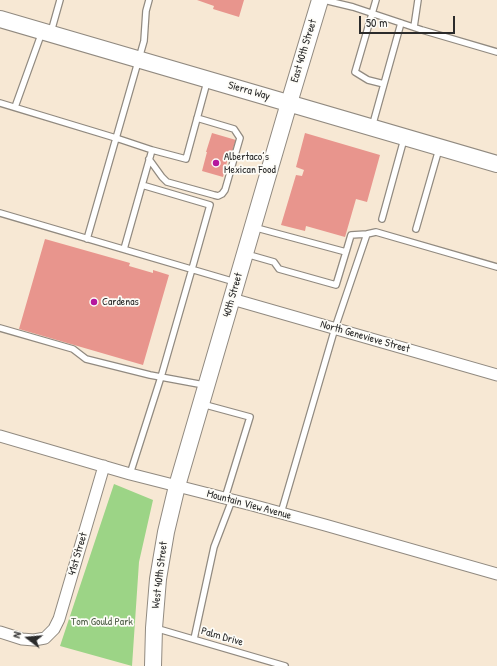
<!DOCTYPE html>
<meta charset="utf-8">
<style>
body{margin:0}
#map{position:relative;width:497px;height:666px;overflow:hidden;background:#f7e8d4;font-family:"Patrick Hand",sans-serif}
canvas{display:block}
.north{position:absolute;left:8px;top:618px;width:40px;height:40px;-webkit-text-stroke:3px #fdfcf7;paint-order:stroke;rotate:286deg;font-size:11px;font-weight:700;line-height:16px;text-align:center;color:#2b2b2b}
.north::after{content:'';display:block;margin:auto;width:14px;height:18px;background:#2b2b2b;clip-path:polygon(50% 0,100% 100%,50% 72%,0 100%)}
.scale{position:absolute;left:359px;top:16px;width:96px;height:18px;box-sizing:border-box;border:2px solid #2b2b2b;border-top:0;padding-left:5px;font-size:12px;line-height:14px;white-space:nowrap;color:#2b2b2b;-webkit-text-stroke:3px #fdfcf7;paint-order:stroke}
</style>
<div id="map">
<canvas width="497" height="666"></canvas>
<div class="north">N</div>
<div class="scale">50 m</div>
</div>
<script>
const ctx = document.querySelector('canvas').getContext('2d');
ctx.lineJoin = 'round';
function fill(path, color) {
  ctx.fillStyle = color;
  ctx.fill(path, 'evenodd');
}
function shape(rows) {
  const path = new Path2D();
  for (const r of rows) {
    path.moveTo(r[0], r[1]);
    for (let i = 2; i < r.length; i += 2) path.lineTo(r[i], r[i + 1]);
  }
  return path;
}
function stroke(path, color, width, dash) {
  ctx.strokeStyle = color;
  ctx.lineWidth = width;
  ctx.lineCap = dash ? 'butt' : 'round';
  ctx.setLineDash(dash || []);
  ctx.stroke(path);
}
function drawText(font, color, halo, rows, align = 'center') {
  ctx.font = font + ' "Patrick Hand",sans-serif';
  ctx.lineWidth = 3.5;
  ctx.setLineDash([]);
  ctx.textBaseline = 'middle';
  ctx.strokeStyle = halo;
  ctx.fillStyle = color;
  for (const [text, x, y, turn = 0] of rows) {
    ctx.save();
    ctx.translate(x, y);
    ctx.rotate((+turn || 0) * Math.PI / 180);
    ctx.textAlign = isNaN(turn) ? turn : align;
    if (halo) ctx.strokeText(text, 0, 0);
    ctx.fillText(text, 0, 0);
    ctx.restore();
  }
}
fill(shape([
 [114,484,153,500,139,562,132,666,60,646]
]), '#9cd486');
fill(shape([
 [197,0,244,0,239,17,213,9,214,6],
 [212,133,236,140,231,155,229,154,223,177,202,171,207,152,206,152],
 [305,133,380,155,367,202,356,199,345,237,306,226,305,231,281,225,296,175,302,176,304,170,296,167],
 [45,239,130,263,129,266,153,273,153,270,169,275,143,365,19,329]
]), '#e8958d');
const lane = shape([
 [324,0,353,7,422,30,497,52],
 [376,0,355,72,368,80,384,84],
 [414,27,418,0],
 [51,32,60,0],
 [0,103,119,139,152,150,124,249],
 [15,107,42,32],
 [372,127,401,23],
 [152,150,186,159,207,82],
 [149,159,162,177,167,182,214,195,218,196,222,194,225,190,240,138,234,129,197,118],
 [0,213,235,282],
 [382,219,404,139],
 [416,229,439,149],
 [87,239,144,41,146,11,149,0],
 [346,252,351,235,367,234],
 [246,254,274,262,279,269,336,285,346,252,253,227],
 [0,328,73,349,86,359,150,375,204,385],
 [202,404,250,417,225,498],
 [130,474,161,377,192,269,210,205,142,185],
 [281,513,335,328,367,234,376,232,497,267],
 [155,628,285,666],
 [194,639,214,547,232,500]
]);
const street = shape([
 [232,299,497,375],
 [0,436,130,474,252,505,325,525,497,574],
 [0,632,22,639,34,640,45,638,54,629,59,619,104,466]
]);
const secondary = shape([
 [0,19,497,164],
 [153,666,154,628,158,579,166,532,177,486,289,103,320,0]
]);
stroke(lane, '#918a80', 8);
stroke(street, '#918a80', 13);
stroke(secondary, '#918a80', 18);
stroke(lane, '#fff', 5.5);
stroke(street, '#fff', 11);
stroke(secondary, '#fff', 16);
for (const [x, y, r, color] of [
 [216,163,4,"#b5179e"],
 [94,302,4,"#b5179e"]
]) {
  const dot = new Path2D();
  dot.arc(x, y, r, 0, 2 * Math.PI);
  ctx.fillStyle = color;
  ctx.fill(dot);
  stroke(dot, '#fdfcf7', 1.5);
}
drawText('11px', '#2b2b2b', '#fdfcf7', [
 ["East 40th Street",304,51,-73],
 ["Sierra Way",249,91,16],
 ["40th Street",233,295,-74],
 ["North Genevieve Street",365,337,16],
 ["Mountain View Avenue",249,505,15],
 ["41st Street",78,554,-74],
 ["West 40th Street",160,575,-83],
 ["Palm Drive",222,637,16]
]);
drawText('11px', '#2b2b2b', '#fdfcf7', [
 ["Albertaco’s",224,157],
 ["Mexican Food",224,170],
 ["Cardenas",102,302]
], 'left');
drawText('11px', '#4d5e46', '#fdfcf7', [
 ["Tom Gould Park",102,622]
]);
</script>
